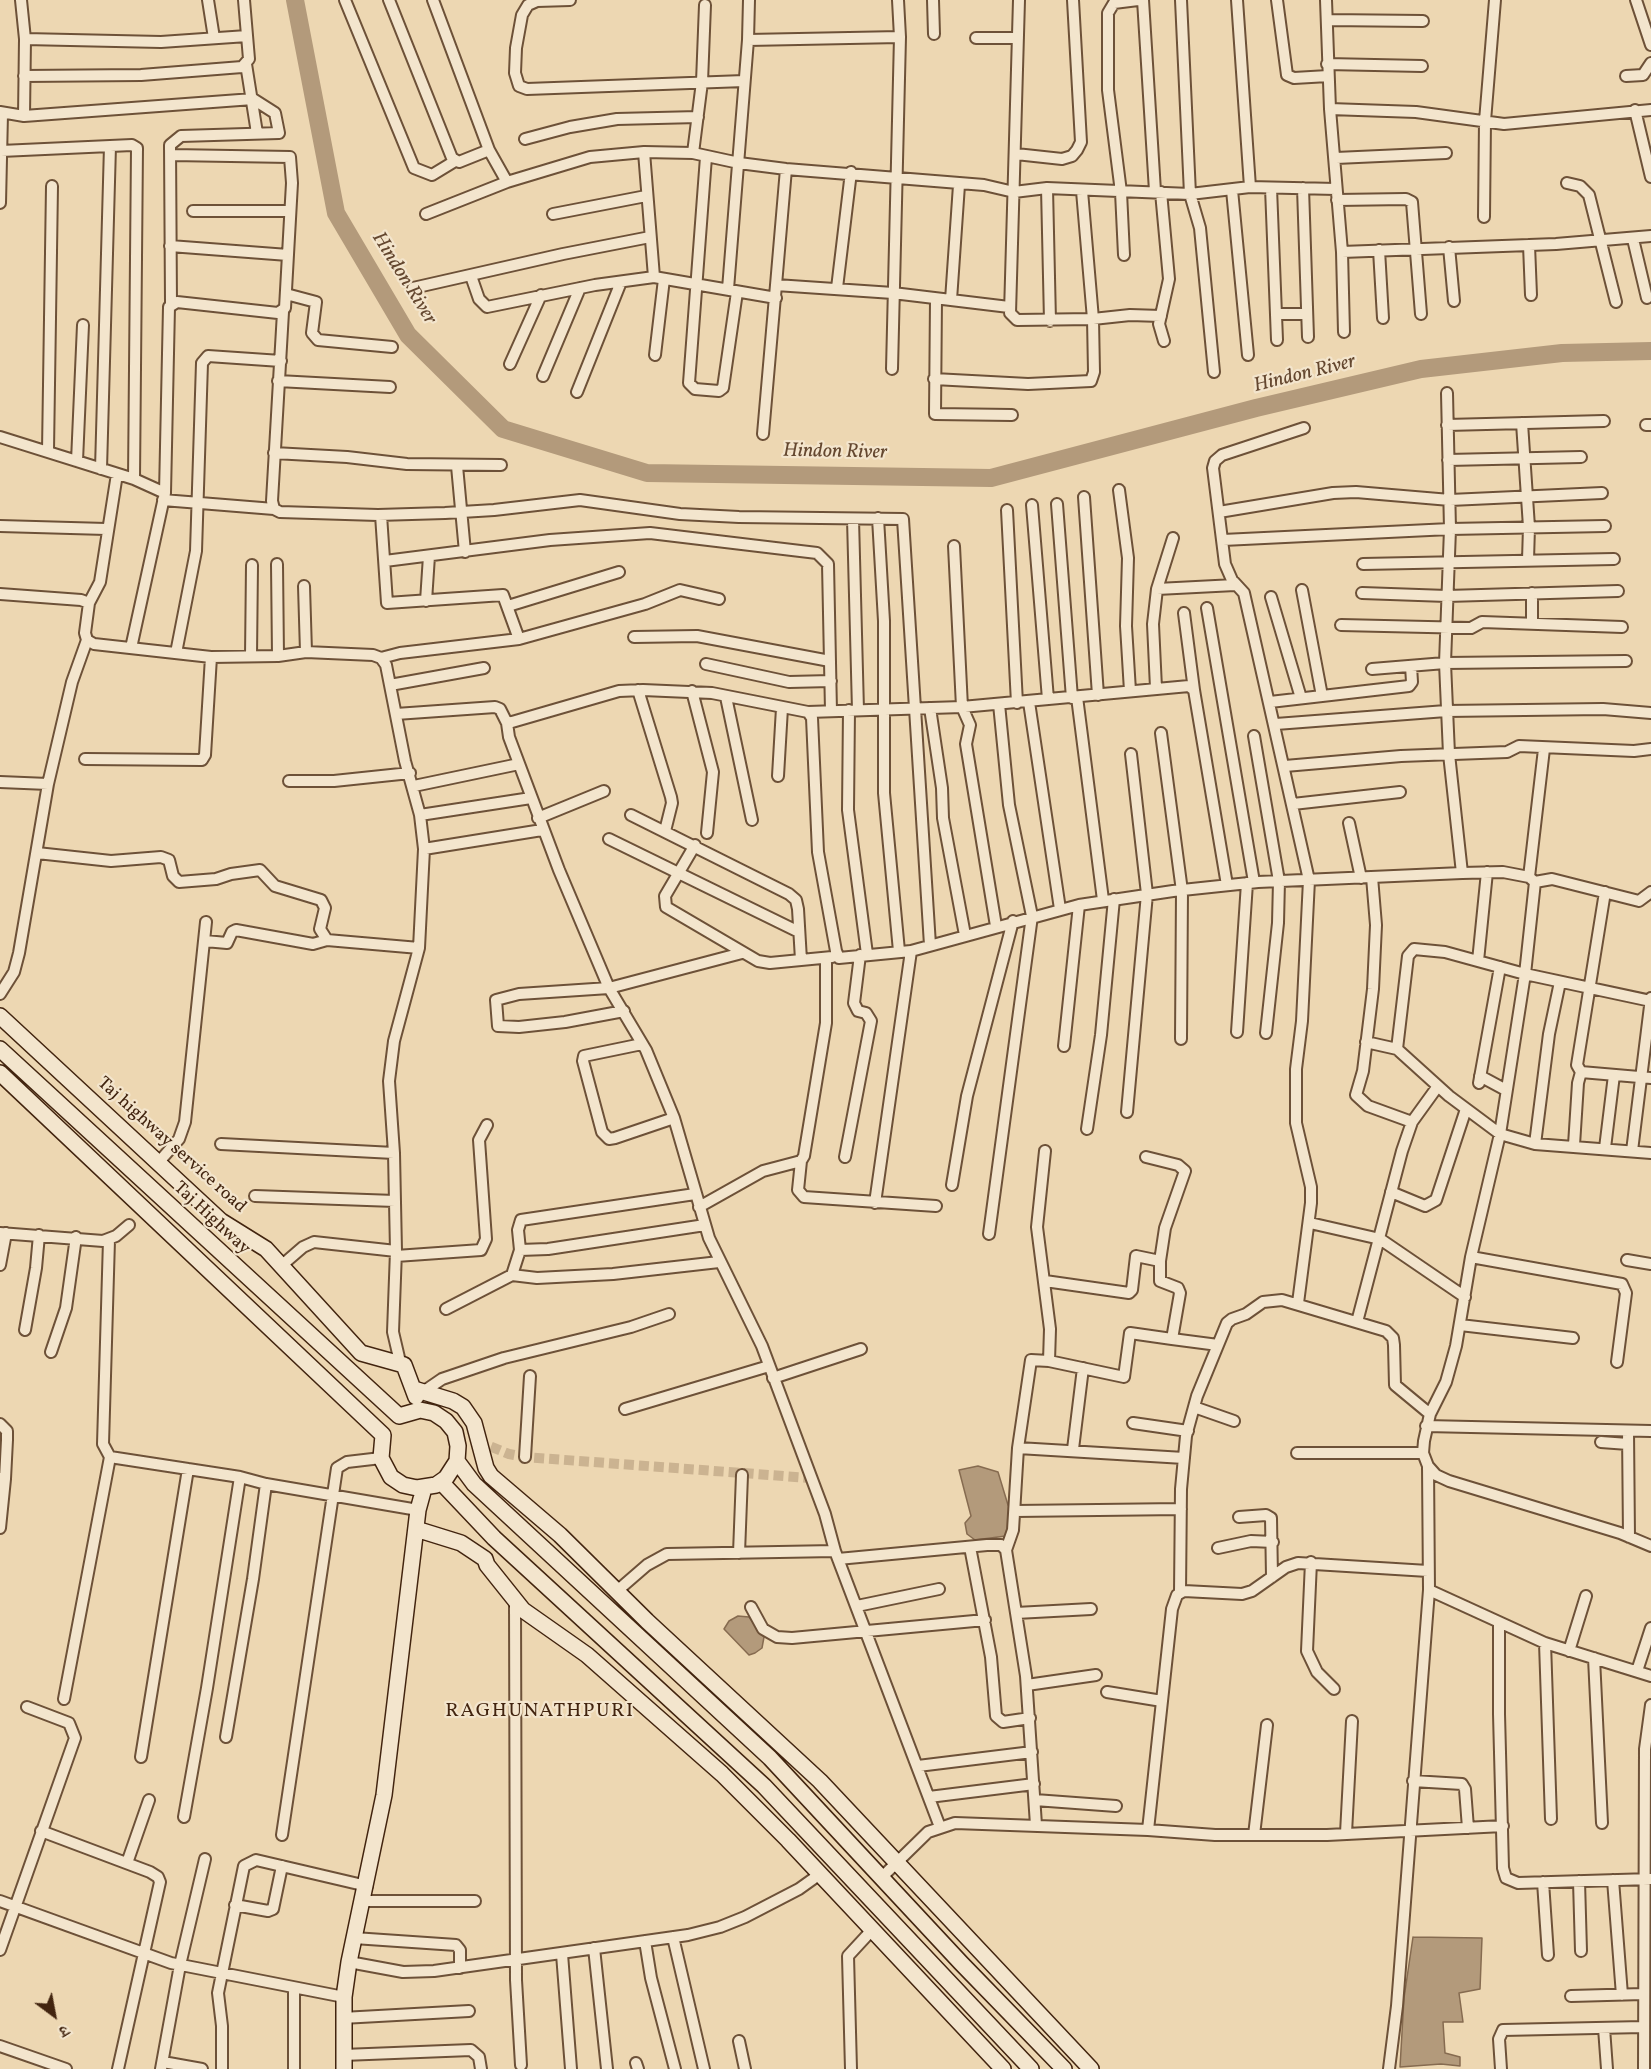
<!DOCTYPE html>
<meta charset="utf-8">
<style>
body{margin:0}
#map{position:relative;width:1651px;height:2069px;overflow:hidden;background:#edd7b2;font-family:Vollkorn,"Noto Serif Devanagari",serif}
canvas{display:block}
.north{position:absolute;left:24px;top:1985px;width:60px;height:60px;-webkit-text-stroke:4px #f3e5cd;paint-order:stroke;rotate:148deg;font-size:16px;font-weight:700;line-height:24px;text-align:center;color:#42240f}
.north::after{content:'';display:block;margin:auto;width:21px;height:27px;background:#42240f;clip-path:polygon(50% 0,100% 100%,50% 72%,0 100%)}
</style>
<div id="map">
<canvas width="1651" height="2069"></canvas>
<div class="north">उ</div>
</div>
<script>
const ctx = document.querySelector('canvas').getContext('2d');
ctx.lineJoin = 'round';
function fill(path, color) {
  ctx.fillStyle = color;
  ctx.fill(path, 'evenodd');
}
function shape(rows) {
  const path = new Path2D();
  for (const r of rows) {
    path.moveTo(r[0], r[1]);
    for (let i = 2; i < r.length; i += 2) path.lineTo(r[i], r[i + 1]);
  }
  return path;
}
function stroke(path, color, width, dash) {
  ctx.strokeStyle = color;
  ctx.lineWidth = width;
  ctx.lineCap = dash ? 'butt' : 'round';
  ctx.setLineDash(dash || []);
  ctx.stroke(path);
}
function drawText(font, color, halo, rows, align = 'center') {
  ctx.font = font + ' Vollkorn,serif';
  ctx.lineWidth = 4.5;
  ctx.setLineDash([]);
  ctx.textBaseline = 'middle';
  ctx.strokeStyle = halo;
  ctx.fillStyle = color;
  for (const [text, x, y, turn = 0] of rows) {
    ctx.save();
    ctx.translate(x, y);
    ctx.rotate((+turn || 0) * Math.PI / 180);
    ctx.textAlign = isNaN(turn) ? turn : align;
    if (halo) ctx.strokeText(text, 0, 0);
    ctx.fillText(text, 0, 0);
    ctx.restore();
  }
}
const water = shape([
 [978,1466,998,1472,1008,1505,1015,1512,1006,1536,975,1540,967,1534,965,1523,971,1516,959,1470,978,1466],
 [738,1616,749,1617,764,1637,762,1648,755,1653,749,1655,724,1629,729,1621,738,1616],
 [1413,1937,1482,1938,1480,1989,1459,1993,1463,2022,1443,2022,1445,2053,1460,2057,1460,2066,1441,2064,1400,2067,1404,1998,1413,1937]
]);
fill(water, '#b39a7b');
stroke(water, '#866b50', 1.5);
stroke(shape([
 [295,0,336,213,408,335,503,429,647,473,991,478,1256,408,1421,369,1562,353,1651,351]
]), '#b39a7b', 18);
stroke(shape([
 [477,1441,509,1454,525,1457,810,1478]
]), '#cbb391', 10, [10, 5]);
const street = shape([
 [21,0,25,39,161,42,247,36],
 [208,0,214,38],
 [345,0,414,168,432,175,455,161],
 [389,0,452,158,459,162,489,150],
 [433,0,489,150,507,182],
 [570,0,537,1,528,5,522,15,516,48,515,73,519,86,527,89,744,81],
 [933,0,934,34],
 [1019,0,1010,313,1017,320,1093,319,1130,315,1161,316],
 [1143,0,1155,191],
 [1181,0,1190,194,1200,228,1214,372],
 [1237,0,1250,187],
 [1277,0,1287,75,1294,78,1328,76],
 [1326,0,1330,109,1342,252,1344,332],
 [1636,0,1651,45],
 [1327,20,1423,21],
 [976,38,1018,38],
 [25,39,24,116,253,99,275,113,279,133,181,136,170,145,171,304],
 [748,40,749,0],
 [246,64,257,133],
 [1327,64,1422,66],
 [24,76,141,75,242,67,249,59,244,0],
 [1626,76,1643,75,1651,63],
 [1330,109,1416,112,1504,124,1651,110],
 [1635,110,1651,177],
 [0,112,24,116],
 [525,139,570,127,617,119,698,117],
 [1,151,132,145,137,148,134,479],
 [644,152,654,277],
 [693,153,702,82,705,5],
 [1016,154,1062,159,1072,156,1077,150,1081,142,1073,0],
 [706,157,689,383,695,389,719,391,723,388,737,292],
 [1336,158,1446,153],
 [1567,183,1580,186,1589,195,1616,302],
 [1047,188,1050,321],
 [1271,188,1277,340],
 [1303,188,1308,337],
 [1232,190,1248,355],
 [1161,192,1169,279,1159,324,1164,341],
 [1337,200,1406,199,1412,202,1421,314],
 [0,203,2,114],
 [193,211,290,211],
 [426,214,507,182,590,157,644,152,693,153,739,163,786,169,984,185,1014,192,1047,188,1190,194,1250,187,1336,189],
 [553,214,646,196],
 [1484,217,1485,121,1495,0],
 [1633,239,1647,298],
 [1529,245,1531,295],
 [170,246,288,255],
 [1449,247,1454,301],
 [1379,250,1383,318],
 [1342,252,1556,244,1651,236],
 [1124,255,1121,192,1108,90,1108,13,1114,3,1138,0],
 [471,276,479,299,487,307,595,285,654,277,776,298],
 [776,285,786,169],
 [413,288,563,254,650,237],
 [837,288,851,172],
 [728,289,748,40,900,37],
 [286,294,316,302,312,333,318,340,392,347],
 [936,299,935,414,1012,415],
 [951,300,959,185],
 [283,312,272,501,274,509,280,512,378,515,445,513,494,510,580,500,680,514,739,517,903,519,930,945],
 [1276,314,1307,314],
 [655,355,664,279],
 [510,364,541,295],
 [892,369,900,37,898,0],
 [543,376,580,288],
 [934,379,1028,384,1091,381,1094,372,1093,319,1082,191],
 [278,381,390,387],
 [577,392,621,282],
 [1447,393,1450,529,1445,663,1449,754,1462,873],
 [1522,423,1529,527,1528,560],
 [1447,425,1604,421],
 [1646,425,1651,425],
 [763,434,776,285,893,293,1009,307],
 [0,437,134,479,165,493],
 [48,451,52,186],
 [274,453,347,457,407,464,501,465],
 [1448,460,1581,457],
 [77,461,83,325],
 [457,466,465,552],
 [101,469,110,146],
 [1119,490,1128,558,1126,626,1130,691],
 [1084,497,1098,695],
 [163,500,274,509],
 [1057,504,1072,698],
 [1032,505,1048,699],
 [1007,510,1017,703],
 [1219,512,1333,493,1356,492,1450,500,1602,493],
 [381,515,387,603,503,595,519,639],
 [878,518,884,621,884,793,899,951],
 [853,519,858,710],
 [0,526,106,529],
 [1223,540,1450,529,1605,526],
 [954,546,962,707,970,725,966,744,996,926],
 [385,561,550,540,650,533,817,553,828,564,831,711],
 [277,564,278,656],
 [1363,564,1614,559],
 [304,586,306,652],
 [1157,589,1235,585],
 [1302,590,1322,696],
 [1362,593,1447,596,1618,591],
 [1532,593,1532,624],
 [0,594,81,600,89,603,85,633,87,640,94,644,211,657,278,656,306,652,373,655,381,658,386,665,405,761,420,815,424,849,419,948,394,1041,389,1081,394,1153,396,1251,393,1332,400,1362],
 [1271,597,1301,698],
 [426,601,429,556],
 [89,603,100,582,117,474],
 [508,606,619,572],
 [1207,608,1254,882],
 [1184,613,1194,690],
 [1341,625,1471,628,1482,622,1622,627],
 [634,637,697,636,830,661],
 [131,648,165,493,169,307,177,302,278,313,285,308,292,183,290,157,172,155],
 [176,653,196,551,202,363,208,356,281,361],
 [251,656,252,565],
 [381,658,400,653,519,639,645,604,680,590,719,599],
 [706,664,789,682,831,681],
 [1372,669,1445,663,1626,661],
 [390,685,484,668],
 [1156,688,1153,624,1157,589,1173,538],
 [638,690,671,797,672,803,665,831],
 [692,691,713,772,707,833],
 [726,697,752,820],
 [1077,697,1103,900],
 [1029,702,1060,909],
 [1270,702,1409,686,1412,682,1411,666],
 [930,708,942,788,943,818,965,935],
 [849,710,848,810,867,954],
 [808,712,962,707,1189,686,1194,690,1227,885],
 [396,714,495,707,500,709,507,723,512,722,619,691,643,690,712,693,808,712,812,718,818,852,836,951,839,958,911,951,1079,905,1173,891,1258,882,1462,873,1503,872,1529,877,1535,882,1525,974,1500,1134,1471,1257,1456,1346,1446,1382,1430,1414,1424,1441,1423,1453,1428,1466,1429,1590,1397,2006,1389,2069],
 [507,723,509,737,559,870,609,988,646,1050,674,1118,709,1238,762,1346,825,1514,835,1551,940,1827],
 [1276,724,1446,711,1603,709,1651,713],
 [1161,733,1182,891,1181,1039],
 [1254,736,1279,881,1278,923,1266,1033],
 [85,759,202,760,205,755,211,657],
 [1285,766,1401,756,1507,752,1519,746,1634,751,1651,749],
 [778,776,782,708],
 [289,781,334,781,410,773],
 [0,782,48,784],
 [414,786,519,764],
 [1293,804,1400,792],
 [420,815,531,798],
 [631,815,789,894,796,900,798,909,801,960],
 [538,818,604,791],
 [1349,823,1361,878],
 [609,839,799,932],
 [695,845,665,896,666,907,758,961,770,963,832,957],
 [424,849,542,830],
 [37,853,111,861,161,857,169,860,173,876,179,882,216,879,231,874,260,870,275,886,321,900,325,908,320,929,327,940,419,948],
 [1372,877,1376,925,1373,989,1363,1071,1356,1095,1368,1106,1412,1122],
 [1529,877,1544,749],
 [1535,882,1552,879,1639,901,1651,892],
 [1605,892,1577,1065,1581,1072,1651,1078],
 [205,941,227,943,232,932,236,930,313,944,327,940],
 [1478,961,1487,872],
 [0,994,14,972,19,953,48,784,72,682,87,640],
 [624,1011,565,1022,519,1027,498,1026,496,1000,519,994,609,988,742,953],
 [1237,1032,1247,883],
 [1366,1042,1397,1049,1449,1096,1500,1134,1535,1144,1651,1153],
 [642,1044,584,1056,583,1061,602,1132,609,1139,615,1138,674,1118],
 [1064,1046,1079,905],
 [1397,1049,1408,956,1414,949,1445,952,1525,974,1651,1001],
 [1480,1076,1506,1090],
 [1479,1083,1500,967],
 [1127,1112,1147,894,1131,754],
 [1087,1129,1101,1035,1114,899],
 [221,1144,394,1153],
 [1535,1144,1549,1034,1560,982],
 [1574,1145,1578,1083,1581,1072],
 [1605,1148,1614,1075],
 [1632,1151,1651,998],
 [845,1157,871,1021,866,1013,858,1011,854,1003,860,955],
 [1146,1157,1178,1165,1185,1171,1165,1228,1160,1261,1160,1281,1178,1288,1180,1293,1172,1339,1218,1345],
 [801,1161,798,1190,804,1197,936,1206],
 [158,1163,179,1139,185,1122,206,922],
 [952,1185,967,1096,1013,921],
 [1391,1192,1425,1206,1436,1200,1466,1109],
 [255,1196,395,1201],
 [875,1203,911,951],
 [699,1207,763,1171,801,1161,804,1156,826,1023,826,958],
 [1310,1223,1380,1239,1465,1297],
 [0,1233,103,1241,116,1236,129,1225],
 [989,1234,1032,916,1009,805,999,704],
 [109,1240,103,1444,110,1457,240,1477,266,1484,418,1510],
 [520,1250,548,1249,705,1225],
 [396,1256,481,1250,486,1239,479,1140,487,1125],
 [1471,1257,1622,1284,1626,1293,1617,1362],
 [1627,1260,1651,1264],
 [0,1265,6,1233],
 [281,1266,303,1247,314,1242,396,1251],
 [512,1275,537,1278,613,1274,719,1262],
 [1045,1281,1129,1293,1132,1290,1136,1256,1160,1261],
 [1298,1303,1311,1203,1311,1187,1296,1123,1296,1069,1302,1021,1309,880,1244,593,1232,580,1225,564,1213,468,1215,461,1222,455,1304,428],
 [446,1309,512,1275,520,1250,518,1230,521,1220,695,1194],
 [1357,1322,1402,1151,1412,1122,1438,1086],
 [1460,1325,1573,1338],
 [25,1330,36,1268,39,1235],
 [51,1352,66,1308,76,1237],
 [1049,1361,1124,1377,1130,1333,1172,1339],
 [773,1378,861,1349],
 [423,1392,442,1379,504,1358,631,1327,669,1314],
 [1194,1407,1234,1421],
 [625,1409,769,1366],
 [1133,1423,1188,1431],
 [0,1424,7,1431,7,1440,5,1479,0,1478],
 [1426,1426,1651,1431],
 [1628,1431,1629,1537],
 [1601,1442,1628,1444],
 [1018,1448,1184,1458],
 [1073,1449,1083,1368],
 [1297,1453,1423,1453],
 [525,1457,530,1376],
 [1428,1466,1436,1475,1449,1481,1620,1533,1651,1546],
 [1015,1511,1181,1509],
 [1239,1517,1266,1515,1271,1518,1272,1577],
 [0,1528,5,1479],
 [970,1547,991,1657,996,1716,1003,1722,1030,1718],
 [1218,1548,1251,1541,1273,1542],
 [1006,1550,1013,1530,1018,1448,1031,1360,1049,1361,1050,1329,1037,1227,1045,1151],
 [739,1553,742,1475],
 [838,1559,987,1545,1001,1545,1006,1550,1026,1676,1036,1825],
 [1311,1562,1307,1651,1317,1672,1334,1689],
 [1429,1590,1545,1643,1651,1676],
 [617,1591,647,1565,667,1554,835,1551],
 [1180,1592,1181,1489,1186,1436,1197,1396,1227,1323,1232,1319,1246,1314,1263,1302,1282,1300,1386,1331,1393,1338,1394,1345,1395,1385,1430,1414],
 [515,1602,516,1980,521,2065],
 [857,1606,939,1589],
 [751,1607,763,1629,777,1637,792,1638,985,1620],
 [1016,1613,1091,1609],
 [1499,1623,1499,1714,1503,1868,1506,1878,1518,1883,1651,1879],
 [1545,1643,1551,1819],
 [1569,1651,1586,1596],
 [1594,1658,1602,1823],
 [1637,1671,1651,1628],
 [1027,1685,1096,1675],
 [1107,1692,1162,1701],
 [64,1699,110,1457],
 [226,1737,253,1579,266,1484],
 [141,1757,188,1469],
 [918,1766,1032,1752],
 [1413,1781,1462,1784,1465,1789,1468,1828],
 [929,1797,1034,1784],
 [1035,1800,1116,1806],
 [184,1817,207,1688,240,1477],
 [1148,1830,1172,1609,1177,1595,1184,1591,1242,1594,1252,1591,1286,1567,1298,1563,1428,1571],
 [41,1831,150,1872,158,1877,160,1882,118,2069],
 [1346,1833,1352,1721],
 [282,1835,337,1468,347,1462,381,1458],
 [1254,1835,1267,1725],
 [127,1863,149,1800],
 [881,1878,928,1832,955,1823,1148,1830,1215,1835,1327,1835,1503,1826],
 [1613,1880,1622,1995],
 [1579,1881,1581,1951],
 [1543,1882,1548,1955],
 [0,1901,171,1963,344,1997],
 [363,1901,475,1901],
 [235,1905,268,1911,273,1909,282,1866],
 [673,1937,704,2069],
 [354,1938,456,1945,460,1950,460,1968],
 [645,1941,651,1978,675,2069],
 [594,1948,607,2069],
 [0,1950,75,1738,69,1723,27,1707],
 [562,1954,571,2069],
 [349,1962,403,1972,434,1971,688,1935,720,1927,745,1917,799,1889,820,1874],
 [294,1988,294,2069],
 [1571,1996,1643,1994],
 [342,2018,469,2011],
 [1604,2028,1607,2069],
 [739,2041,745,2069],
 [0,2046,66,2069],
 [343,2055,471,2050,479,2057,481,2069],
 [163,2062,202,2069],
 [636,2063,638,2069],
 [161,2069,180,1965,205,1859],
 [222,2069,222,2026,218,1993,244,1866,256,1860,367,1886],
 [851,2069,848,1956,872,1930],
 [1501,2069,1499,2039,1503,2030,1643,2027],
 [1644,2069,1645,1749,1651,1705]
]);
const secondary = shape([
 [0,1016,221,1221,266,1249,361,1353,404,1365,416,1397],
 [0,1049,399,1416,420,1410,434,1413,446,1421,455,1432,458,1446,457,1461,446,1478,436,1485,417,1488,403,1485,391,1477,381,1458,383,1435,0,1073],
 [414,1389,453,1401,463,1407,474,1423,486,1468,491,1476,560,1535,647,1621,820,1781,1091,2069],
 [457,1461,474,1484,770,1758,961,1963,1064,2069],
 [441,1482,494,1538,764,1786,1031,2069],
 [416,1529,461,1543,485,1559,487,1565,523,1610,587,1655,722,1774,788,1840,1003,2069],
 [344,2069,344,1997,349,1962,384,1795,418,1510,424,1488]
]);
stroke(street, '#6d5138', 14);
stroke(secondary, '#42240f', 18);
stroke(street, '#f3e5cd', 10);
stroke(secondary, '#f3e5cd', 15);
drawText('18px', '#42240f', '#f3e5cd', [
 ["Taj highway service road",171,1146,42],
 ["Taj Highway",211,1219,43]
]);
drawText('italic 20px', '#64472f', '#f3e5cd', [
 ["Hindon River",403,279,58],
 ["Hindon River",1305,375,-14],
 ["Hindon River",835,453,1]
]);
ctx.letterSpacing = '1.5px';
drawText('20px', '#42240f', '#f3e5cd', [
 ["RAGHUNATHPURI",540,1712]
]);
ctx.letterSpacing = '0px';
</script>
